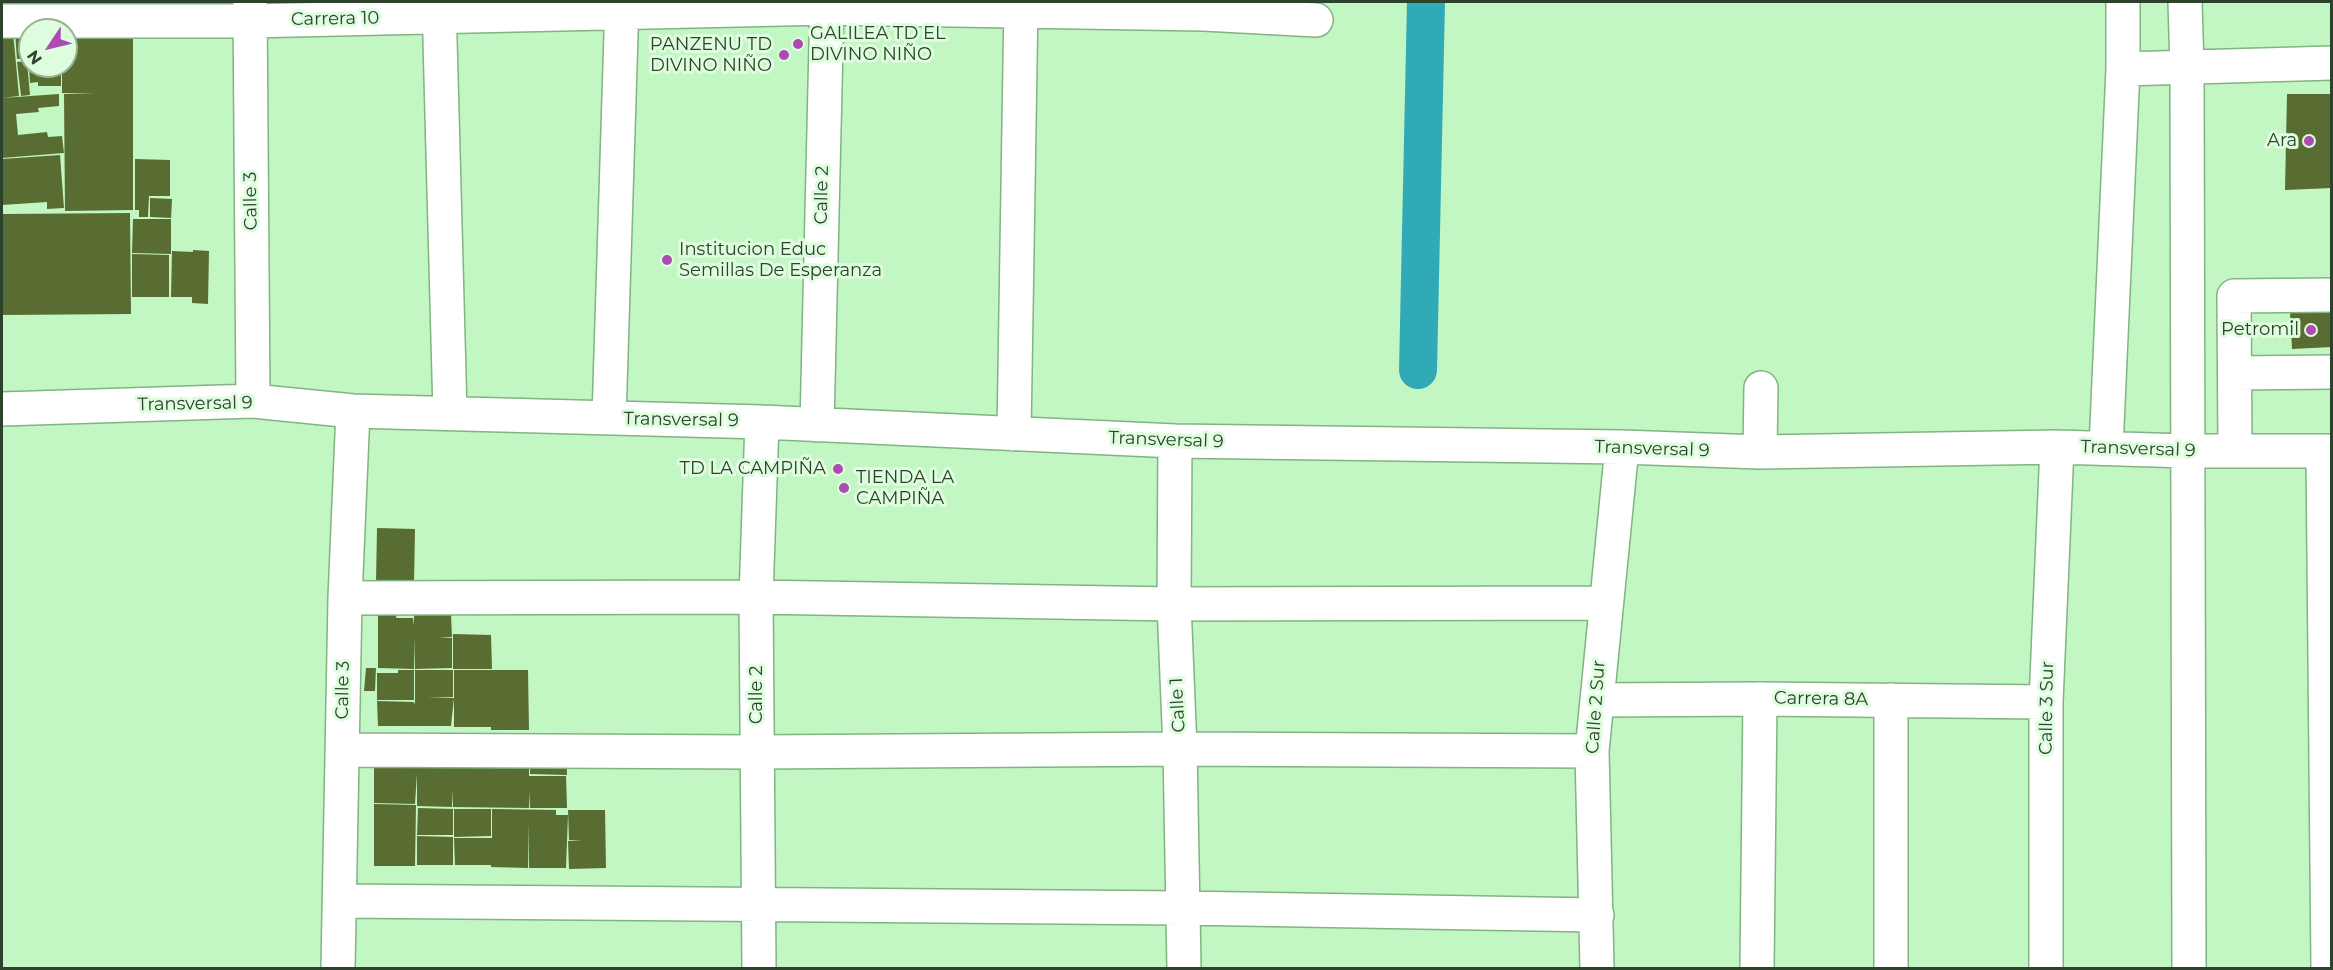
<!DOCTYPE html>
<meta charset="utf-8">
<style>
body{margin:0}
#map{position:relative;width:2333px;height:970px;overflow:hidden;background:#c2f6c2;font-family:Montserrat,sans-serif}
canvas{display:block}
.frame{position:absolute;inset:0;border:3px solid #2d422d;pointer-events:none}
.north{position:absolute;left:18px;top:18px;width:60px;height:60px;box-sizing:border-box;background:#defdde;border:2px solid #97b297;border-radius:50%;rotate:235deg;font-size:16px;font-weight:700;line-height:24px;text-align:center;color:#2d422d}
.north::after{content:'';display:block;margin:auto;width:21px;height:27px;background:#ac4bb2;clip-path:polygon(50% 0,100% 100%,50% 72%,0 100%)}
</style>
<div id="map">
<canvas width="2333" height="970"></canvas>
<div class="frame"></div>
<div class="north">N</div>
</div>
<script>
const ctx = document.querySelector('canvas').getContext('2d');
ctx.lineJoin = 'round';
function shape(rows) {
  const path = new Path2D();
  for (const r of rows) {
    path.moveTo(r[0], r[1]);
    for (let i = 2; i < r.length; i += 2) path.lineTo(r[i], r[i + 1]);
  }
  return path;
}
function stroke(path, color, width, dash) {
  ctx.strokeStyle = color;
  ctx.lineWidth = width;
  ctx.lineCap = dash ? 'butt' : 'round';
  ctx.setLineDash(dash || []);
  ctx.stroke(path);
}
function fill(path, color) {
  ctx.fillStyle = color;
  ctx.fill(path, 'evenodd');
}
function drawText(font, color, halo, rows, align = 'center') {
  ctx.font = font + ' Montserrat,sans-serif';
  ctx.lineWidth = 6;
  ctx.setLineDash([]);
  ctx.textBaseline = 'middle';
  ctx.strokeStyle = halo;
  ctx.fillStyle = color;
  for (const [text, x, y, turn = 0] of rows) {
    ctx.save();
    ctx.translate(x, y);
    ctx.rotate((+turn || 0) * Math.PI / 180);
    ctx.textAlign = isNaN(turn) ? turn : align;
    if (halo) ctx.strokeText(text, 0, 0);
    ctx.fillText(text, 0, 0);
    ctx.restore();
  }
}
stroke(shape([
 [1418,370,1426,2]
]), '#30aab6', 38);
fill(shape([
 [29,31,30,58,17,59,15,32],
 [13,32,19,96,2,98,2,33],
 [66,37,133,37,133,210,65,211,64,94,96,94,62,93,62,66,66,66],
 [27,61,30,95,21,96,17,62],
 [29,66,61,66,61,86,38,86,38,82,30,83],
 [59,94,59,106,38,108,39,112,16,114,18,135,47,132,48,137,62,136,64,153,2,158,2,98],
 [2287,94,2332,94,2332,188,2285,190],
 [60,155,64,208,47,209,47,202,2,205,2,159],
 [135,159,170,160,170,196,149,196,148,217,139,217,139,210,135,210],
 [150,198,172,199,171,218,150,217],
 [130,213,131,314,2,315,2,214],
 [133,219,171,219,171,254,132,253],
 [193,250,209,251,208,304,192,303,192,297,171,297,172,251,193,252],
 [132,254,169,255,169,297,132,297],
 [2332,310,2332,347,2292,349,2290,312],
 [377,528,415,529,414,583,376,582],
 [414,610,451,614,452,637,439,638,452,638,452,668,415,669,415,637,414,669,378,668,378,612,397,612,396,618,413,618,414,626],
 [453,634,491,635,492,669,453,669],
 [366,668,376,668,375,691,364,691],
 [398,670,414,670,414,700,377,700,377,673,398,673],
 [415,670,453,670,453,697,427,697,454,698,451,726,378,726,377,701,414,702,415,705],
 [454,670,528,670,529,730,491,730,491,727,454,727],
 [530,740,566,741,567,775,530,774],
 [374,747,415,747,415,768,416,748,529,752,529,776,566,776,567,808,530,808,530,791,529,808,453,807,453,790,452,807,417,806,417,774,415,804,374,803],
 [374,804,416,805,415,866,374,866],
 [418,808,453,809,453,835,417,835],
 [454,809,491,809,491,836,454,837],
 [492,809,556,810,556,815,568,815,566,868,529,868,529,823,528,868,491,867,491,865,455,865,454,838,492,838],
 [568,810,605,810,606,868,569,869,568,841,582,840,569,840],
 [417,836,453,837,453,865,417,865]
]), '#596d32');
const minor = shape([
 [250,2,253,401],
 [439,2,450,413],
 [2185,2,2187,67,2189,968],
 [2,21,249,21,827,8,1204,14,1316,20],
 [2123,69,2332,63],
 [2236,373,2332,372],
 [2,409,253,401,353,411,762,422,1175,441,1622,447,1760,452,2057,447,2186,451,2332,451],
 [609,418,622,2],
 [817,425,827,2],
 [1014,434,1021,2],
 [1175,441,1174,604,1180,749,1184,968],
 [2106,448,2123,69,2123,2],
 [2235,451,2234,296,2332,295],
 [1760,452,1761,388],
 [2323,452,2328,968],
 [345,598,756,597,1174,604,1605,603],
 [1597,700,1760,699,2046,702],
 [342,750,757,752,1180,749,1592,751],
 [340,901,1183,908,1597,915],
 [338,968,345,598,353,411],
 [759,968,756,597,762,422],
 [1597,968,1592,751,1622,447],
 [1757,968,1760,699],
 [1891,968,1891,700],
 [2046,968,2046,702,2057,447]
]);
stroke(minor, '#82b383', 36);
stroke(minor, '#fff', 33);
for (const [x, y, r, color] of [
 [798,44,6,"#ac4bb2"],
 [784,55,6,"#ac4bb2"],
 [2309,141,6,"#ac4bb2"],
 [667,260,6,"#ac4bb2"],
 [2311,330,6,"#ac4bb2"],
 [838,469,6,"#ac4bb2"],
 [844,488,6,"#ac4bb2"]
]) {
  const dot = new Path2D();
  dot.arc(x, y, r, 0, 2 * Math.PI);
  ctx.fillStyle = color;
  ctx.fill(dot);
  stroke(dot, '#defdde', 2);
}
drawText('18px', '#2d422d', '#defdde', [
 ["Carrera 10",335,19,-1],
 ["Calle 2",822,195,-89],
 ["Calle 3",251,201,-91],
 ["Transversal 9",195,404,-1],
 ["Transversal 9",681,420,1],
 ["Transversal 9",1166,440,2],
 ["Transversal 9",1652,449,2],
 ["Transversal 9",2138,449,2],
 ["Calle 3",343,690,-89],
 ["Calle 2",757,695,-90],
 ["Carrera 8A",1821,699,1],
 ["Calle 1",1178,705,-93],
 ["Calle 2 Sur",1596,707,-86],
 ["Calle 3 Sur",2047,708,-89]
]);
drawText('18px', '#2d422d', '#defdde', [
 ["GALILEA TD EL",810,34,"left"],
 ["DIVINO NIÑO",810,55,"left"],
 ["PANZENU TD",772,45],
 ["DIVINO NIÑO",772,66],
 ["Ara",2297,141],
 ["Institucion Educ",679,250,"left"],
 ["Semillas De Esperanza",679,271,"left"],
 ["Petromil",2299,330],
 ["TD LA CAMPIÑA",826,469],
 ["TIENDA LA",856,478,"left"],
 ["CAMPIÑA",856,499,"left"]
], 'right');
</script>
